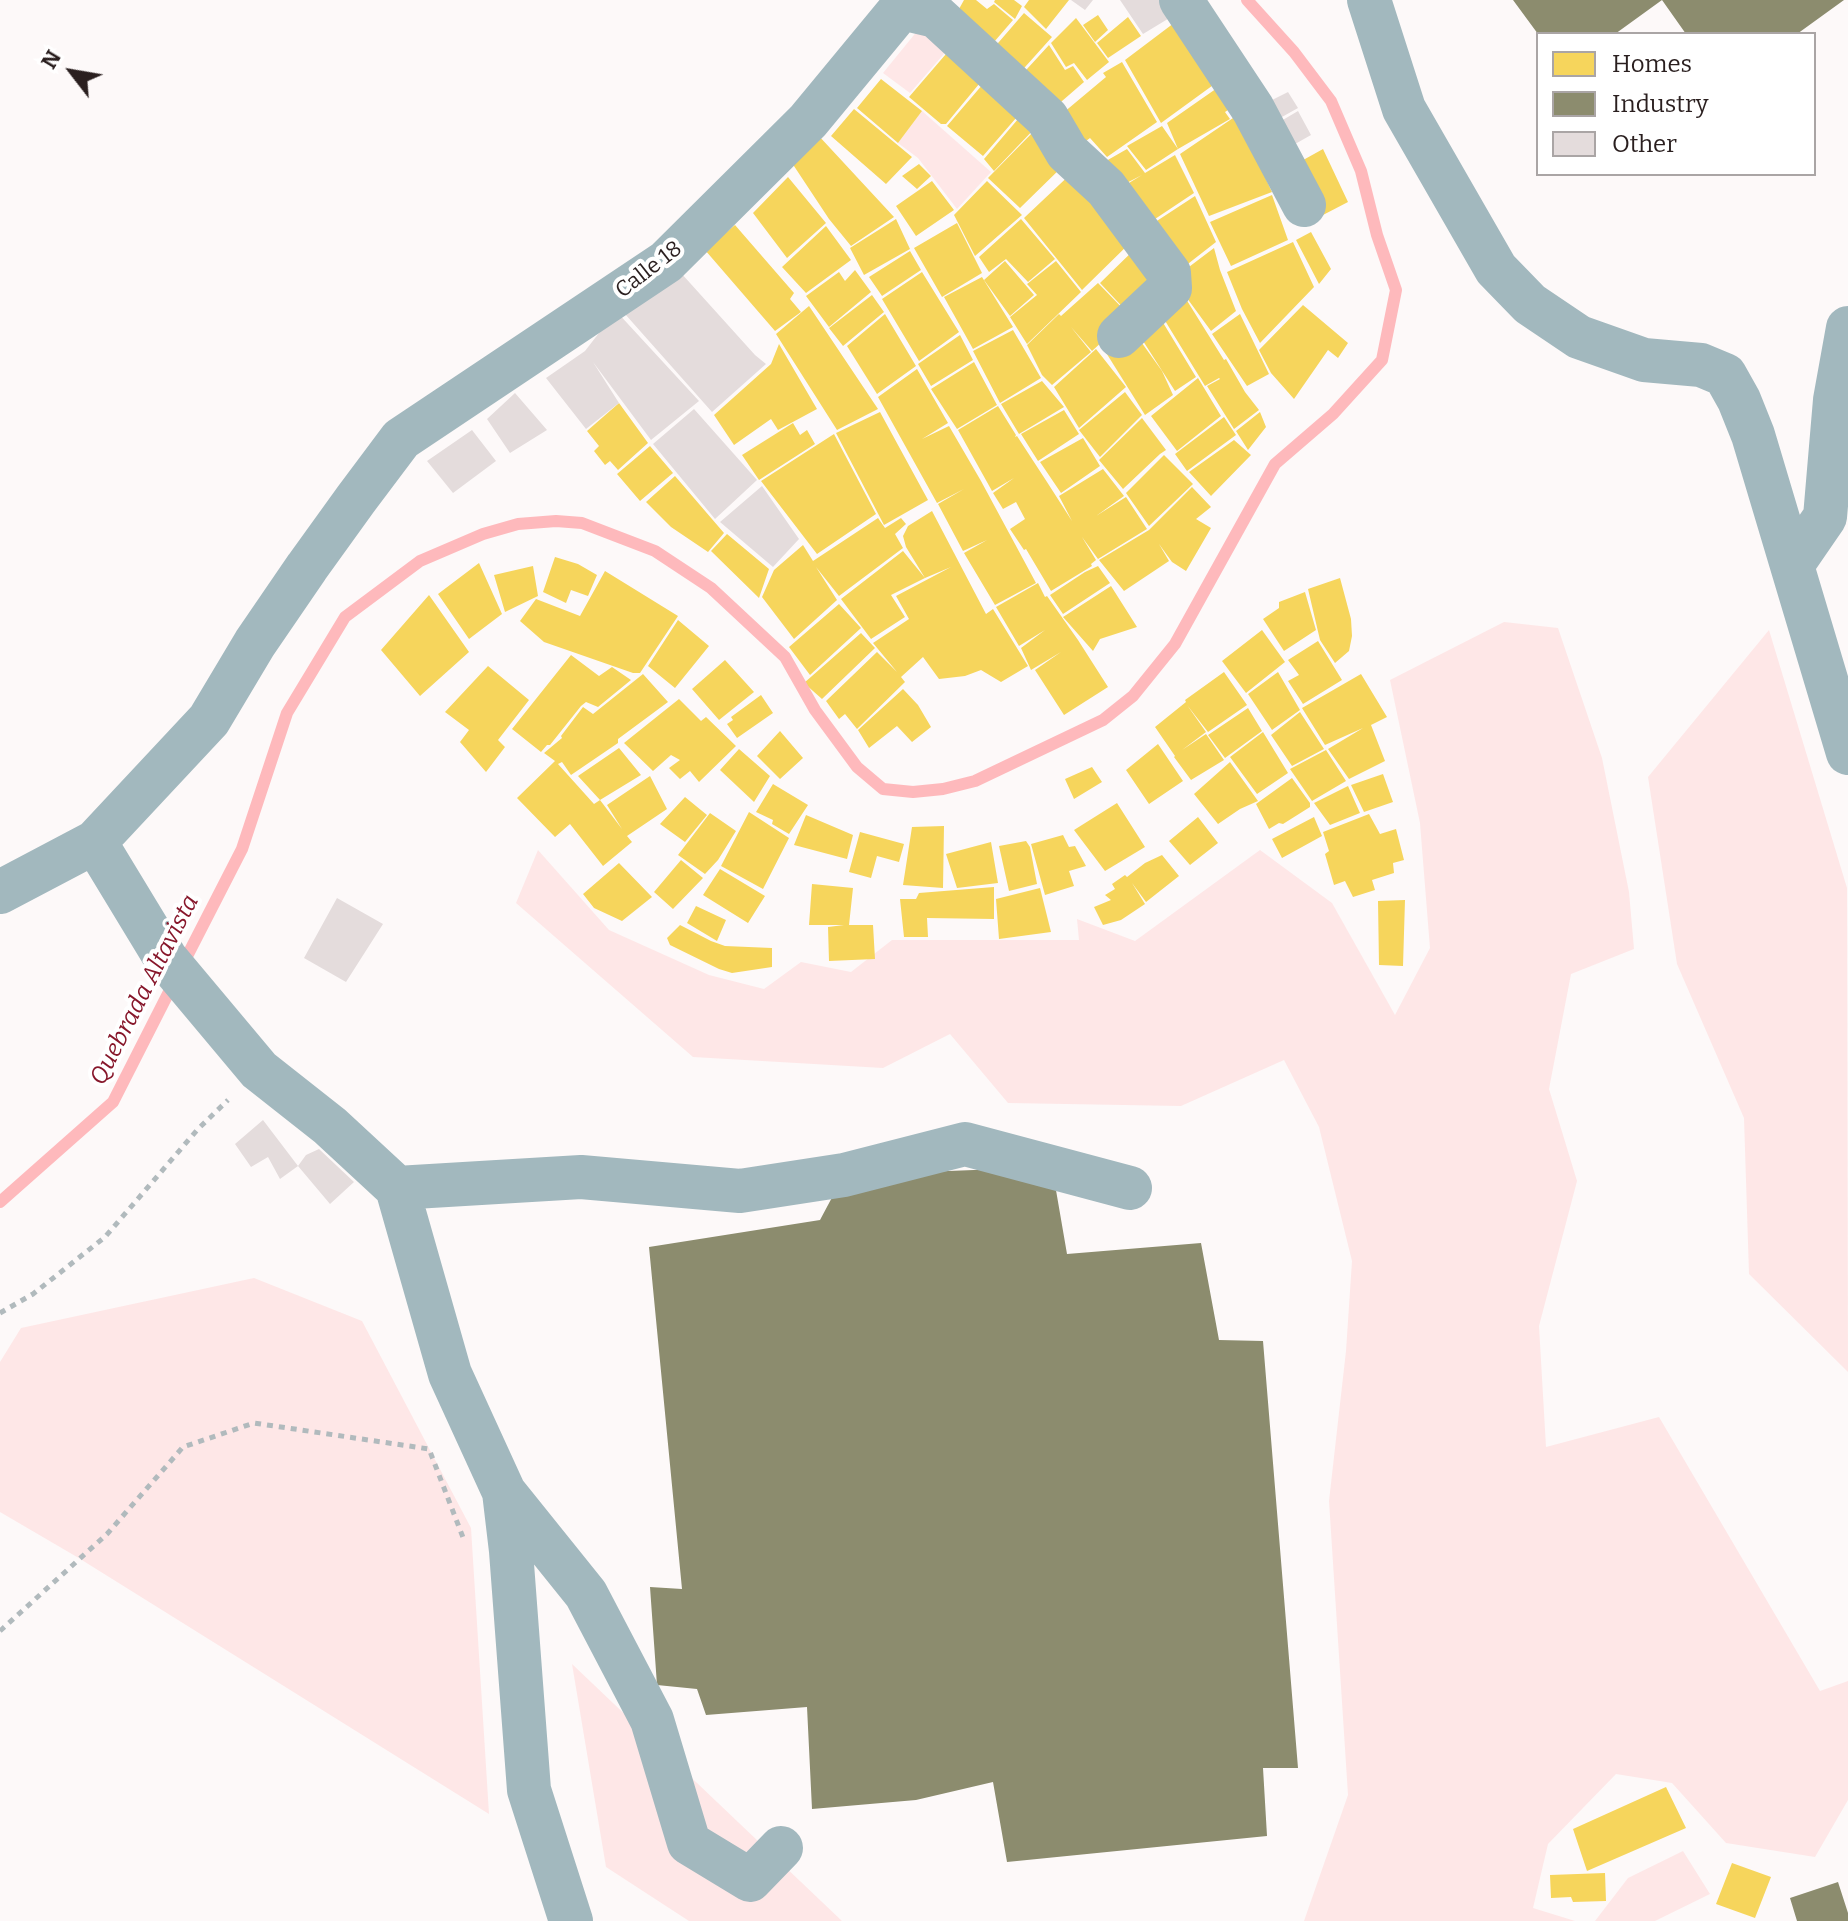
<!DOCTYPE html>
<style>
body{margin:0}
#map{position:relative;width:1848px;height:1921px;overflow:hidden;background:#fdf9f9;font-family:Bitter,serif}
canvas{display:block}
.legend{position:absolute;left:1536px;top:32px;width:280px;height:144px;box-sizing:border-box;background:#fff;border:2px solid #aaa5a5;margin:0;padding:10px 14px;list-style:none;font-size:24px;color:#2a1f1f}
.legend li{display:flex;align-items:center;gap:16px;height:40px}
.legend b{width:40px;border:2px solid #aaa5a5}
.north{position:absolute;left:32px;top:32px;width:80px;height:80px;-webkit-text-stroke:6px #fff;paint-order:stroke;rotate:301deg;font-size:22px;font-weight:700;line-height:32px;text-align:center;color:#2a1f1f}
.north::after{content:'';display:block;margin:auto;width:28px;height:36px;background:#2a1f1f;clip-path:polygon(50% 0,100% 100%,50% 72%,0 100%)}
</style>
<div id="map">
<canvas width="1848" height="1921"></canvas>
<ul class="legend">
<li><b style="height:22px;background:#f6d55c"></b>Homes</li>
<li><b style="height:22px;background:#8c8c6e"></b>Industry</li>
<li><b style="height:22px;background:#e4dcdc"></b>Other</li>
</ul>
<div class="north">N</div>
</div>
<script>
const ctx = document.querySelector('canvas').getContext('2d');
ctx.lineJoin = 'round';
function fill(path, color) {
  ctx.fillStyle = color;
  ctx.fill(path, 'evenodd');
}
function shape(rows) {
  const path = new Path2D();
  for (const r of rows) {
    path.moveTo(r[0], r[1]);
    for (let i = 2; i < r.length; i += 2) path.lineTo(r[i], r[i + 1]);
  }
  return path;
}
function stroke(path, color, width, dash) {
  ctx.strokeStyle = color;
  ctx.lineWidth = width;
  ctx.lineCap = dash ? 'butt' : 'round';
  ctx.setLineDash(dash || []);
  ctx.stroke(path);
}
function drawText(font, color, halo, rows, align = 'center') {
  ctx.font = font + ' Bitter,serif';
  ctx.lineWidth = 8;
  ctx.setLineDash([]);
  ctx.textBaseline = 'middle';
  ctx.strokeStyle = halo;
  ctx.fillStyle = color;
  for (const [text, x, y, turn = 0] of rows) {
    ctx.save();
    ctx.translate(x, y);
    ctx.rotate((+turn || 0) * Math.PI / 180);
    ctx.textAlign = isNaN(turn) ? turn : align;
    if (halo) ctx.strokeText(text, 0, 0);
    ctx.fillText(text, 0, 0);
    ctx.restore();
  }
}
fill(shape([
 [918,30,949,48,910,93,883,73],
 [922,111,991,172,957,209,918,158,898,143],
 [1504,622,1558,628,1602,758,1629,892,1634,949,1571,974,1549,1089,1577,1181,1539,1326,1546,1447,1659,1417,1820,1691,1848,1681,1848,1800,1815,1857,1726,1843,1672,1783,1616,1774,1548,1844,1533,1908,1575,1921,1304,1921,1348,1795,1329,1501,1346,1351,1352,1261,1319,1127,1284,1060,1181,1106,1008,1103,950,1034,883,1068,693,1057,516,903,538,850,609,930,709,975,764,989,801,962,851,972,892,940,1079,940,1077,919,1135,941,1260,850,1332,903,1395,1015,1430,948,1420,823,1390,680],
 [1769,630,1847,888,1848,1372,1749,1274,1744,1118,1677,964,1648,777],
 [254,1278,362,1321,471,1528,489,1814,77,1557,0,1512,0,1362,21,1328],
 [572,1664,842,1921,689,1921,606,1867],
 [1683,1851,1710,1894,1655,1921,1595,1921,1628,1878]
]), '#fee7e7');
fill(shape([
 [964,0,976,0,987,9,994,4,1013,20,988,49,954,18],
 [995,0,1014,0,1022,6,1015,19,994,2],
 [1029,0,1069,0,1046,29,1024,7],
 [1024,13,1052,37,1017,76,992,50],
 [1098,15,1108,30,1095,42,1083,25],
 [1128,17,1141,36,1108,58,1097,43],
 [1076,18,1109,62,1087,80,1074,63,1066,67,1051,43],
 [1178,20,1216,83,1161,123,1125,60],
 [1049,45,1065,70,1073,66,1084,82,1047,114,1016,81],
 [952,47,984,78,946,124,941,124,909,97],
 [1122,62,1157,122,1107,157,1090,138,1086,141,1063,113,1106,77,1103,73],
 [989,77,1023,110,983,156,947,126],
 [881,79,922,111,898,143,857,108],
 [1220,86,1234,106,1225,112,1230,119,1178,149,1167,123],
 [854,109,912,157,886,184,831,136],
 [1024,112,1037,126,994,171,984,159],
 [1236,116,1272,192,1209,216,1180,154],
 [1162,126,1178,149,1146,170,1127,146],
 [1036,129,1065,164,1020,208,988,178],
 [818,135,894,217,851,246,829,219,792,163],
 [1127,149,1145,173,1175,155,1194,193,1143,227,1114,192,1142,175,1113,190,1106,161],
 [1323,149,1348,202,1323,215,1296,164],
 [919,164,931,176,917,189,902,176],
 [1077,168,1135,238,1082,290,1024,218],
 [788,177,826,223,787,258,753,213],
 [932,181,954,210,916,236,896,206],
 [987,181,1022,215,975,256,954,215],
 [1272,195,1288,240,1231,266,1210,222],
 [1195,196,1216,242,1175,274,1143,230],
 [896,219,910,249,864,275,850,248],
 [1021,219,1055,259,1028,282,1006,259,989,272,979,257],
 [957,223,982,273,942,297,914,248],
 [735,225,794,293,790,299,801,312,775,331,705,250],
 [826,226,851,260,806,293,782,267],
 [1311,232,1331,269,1319,284,1296,240],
 [1293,242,1314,287,1260,343,1242,309,1227,272],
 [1138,246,1167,280,1131,316,1100,283],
 [1214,248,1220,270,1236,311,1211,331,1173,279],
 [910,251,921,270,882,296,869,277],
 [1005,261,1034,295,1010,316,984,280],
 [1056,261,1081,292,1027,344,1010,317,1037,295,1027,284],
 [855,270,871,292,829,327,806,296,839,272,845,281],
 [922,272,959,332,919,361,882,299],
 [982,277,1013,327,973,349,944,297],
 [1098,283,1130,316,1092,351,1071,327,1091,352,1052,385,1042,375,1027,345,1059,314,1061,316],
 [1181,291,1224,360,1226,359,1245,392,1259,410,1234,429,1207,386,1220,379,1219,378,1205,386,1156,306],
 [872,295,884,312,843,346,829,328],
 [1303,305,1348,343,1338,358,1328,350,1294,399,1271,373,1259,350],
 [809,306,878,409,837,430,776,334],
 [885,314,916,366,877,394,847,346],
 [1240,314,1269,374,1247,386,1212,334],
 [1159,316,1196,377,1175,391,1136,330],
 [1013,330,1041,378,1000,403,973,351],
 [1134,332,1162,371,1173,395,1145,415,1105,351],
 [960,335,973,360,931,386,918,364],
 [779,344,817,409,778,430,771,419,734,445,714,415,771,364],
 [1096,349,1126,387,1079,428,1054,387],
 [974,362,997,405,957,429,931,389],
 [917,369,948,423,922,439,949,426,981,481,1036,583,995,605,964,553,987,540,963,551,938,504,964,489,937,503,878,397],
 [1198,378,1221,416,1177,451,1151,416],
 [1042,381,1064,407,1019,434,1001,404],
 [1125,392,1142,415,1100,457,1079,430],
 [619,403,648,443,618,470,610,461,605,465,594,451,599,446,587,431],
 [998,406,1016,435,1015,437,1017,436,1047,482,1072,521,1059,496,1103,469,1124,496,1096,516,1126,497,1147,529,1098,559,1082,537,1096,560,1091,564,1092,566,1051,591,1026,549,1024,550,1010,529,1025,519,1016,502,1003,509,993,493,1014,478,992,491,958,430],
 [1064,410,1079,434,1038,461,1021,434],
 [880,412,928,500,884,525,836,433],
 [1260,412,1266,427,1248,450,1236,431],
 [1224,417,1236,435,1187,471,1175,454],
 [1142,418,1166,450,1160,454,1123,489,1099,460],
 [793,423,800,435,807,430,815,444,759,480,742,455],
 [834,434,876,514,817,554,761,481],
 [1083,438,1100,466,1061,493,1040,462],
 [1234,440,1251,455,1211,496,1189,472],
 [650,446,673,473,640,501,617,474],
 [1164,455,1193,484,1149,526,1126,493],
 [675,476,724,533,708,552,671,527,646,502],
 [1192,487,1211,507,1196,519,1211,528,1186,571,1172,562,1159,544,1169,561,1124,591,1099,560,1149,530],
 [932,511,986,614,993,609,1028,666,1001,682,981,670,965,676,939,679,923,657,901,677,905,682,857,729,845,714,839,719,826,701,877,652,897,672,873,643,909,619,896,596,951,567,925,578,906,547,903,536,908,526],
 [878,518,885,528,901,518,906,524,895,534,903,548,839,596,816,567,837,600,794,639,762,597,774,570,803,545,813,561],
 [727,534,769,569,759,598,711,551],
 [903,551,925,578,891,595,905,617,871,639,841,599],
 [555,557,578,564,597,575,588,596,571,590,566,603,543,592],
 [479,563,502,614,469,639,438,594],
 [533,566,538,596,505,612,494,575],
 [1098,566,1110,583,1063,614,1050,595,1085,572],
 [605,571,678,616,640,673,633,673,544,642,520,621,536,599,580,616],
 [1340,578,1351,619,1352,636,1349,651,1335,663,1320,640,1308,589],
 [1038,583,1045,597,1047,596,1078,640,1108,687,1064,715,1035,670,1061,652,1031,670,1021,648,1045,630,1019,646,996,607],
 [1111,586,1137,627,1100,639,1093,651,1063,617],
 [1305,592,1316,630,1284,651,1263,619,1279,608,1279,602],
 [429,595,469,652,420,696,381,650],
 [839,604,861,628,810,675,789,647],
 [678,620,709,646,675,688,648,666],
 [1262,630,1285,662,1246,693,1222,661],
 [861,633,875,648,822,699,804,683],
 [1318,641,1342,680,1303,704,1288,681,1299,675,1288,660],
 [571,655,599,676,612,667,631,680,598,707,586,702,581,706,550,745,547,745,541,752,512,729],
 [725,660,754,692,719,720,692,689],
 [488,666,529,700,498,740,505,747,486,772,460,742,469,730,445,712],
 [1224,672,1247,705,1208,732,1187,705,1206,732,1182,750,1206,734,1224,760,1191,780,1174,757,1175,756,1155,727,1186,702,1185,700],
 [1278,672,1300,710,1272,730,1248,694],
 [643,674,668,702,618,739,618,743,571,775,562,762,558,764,594,804,600,800,622,829,607,805,650,776,667,809,627,836,632,842,603,866,570,824,555,837,517,798,555,761,544,753,562,738,561,736,583,707,593,714],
 [1361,674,1387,717,1371,725,1385,761,1349,779,1328,749,1363,728,1325,745,1302,708],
 [903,689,918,705,931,727,912,742,897,726,869,748,858,730],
 [761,695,773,713,737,738,727,724,733,720,731,717],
 [679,699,701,721,706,717,736,746,699,782,690,771,680,779,669,768,680,760,671,755,653,771,624,743],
 [1248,708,1262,731,1225,758,1208,735],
 [1300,712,1324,749,1292,766,1271,735],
 [780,731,803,758,780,779,757,756],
 [1263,732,1288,773,1257,794,1230,757],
 [1158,744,1183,781,1149,804,1126,770],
 [619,748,641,775,600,800,578,776],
 [739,749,770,776,754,802,720,770],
 [1326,750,1346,781,1312,801,1290,769],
 [1230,762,1258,801,1240,809,1218,824,1194,794],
 [1092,767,1102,782,1074,799,1065,779],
 [1383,774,1393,802,1364,812,1351,785],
 [1292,778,1310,803,1310,807,1283,824,1279,823,1269,829,1256,804],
 [773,784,808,805,789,834,772,824,773,820,756,812],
 [1348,786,1360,813,1330,825,1314,803],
 [685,797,707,815,685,842,660,824],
 [1117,803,1145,847,1105,871,1074,830],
 [749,812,789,838,763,889,721,866],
 [710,813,736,831,718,860,705,874,678,855],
 [1369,814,1380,834,1396,829,1404,860,1393,863,1394,873,1372,880,1375,890,1353,897,1345,881,1334,885,1325,854,1329,851,1323,832],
 [806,815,853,835,847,859,794,845],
 [1198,817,1218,843,1190,865,1169,841],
 [1314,817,1322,836,1282,858,1272,839],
 [944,826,943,888,903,885,912,827],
 [860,832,904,844,899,862,877,856,871,878,849,872],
 [1063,835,1069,847,1075,846,1086,866,1069,871,1074,886,1045,895,1031,844],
 [1026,841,1030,847,1037,884,1009,891,999,846],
 [991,842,998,883,957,888,946,854],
 [1162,855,1179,876,1146,902,1132,883,1145,904,1121,920,1103,925,1094,907,1111,900,1105,895,1115,889,1112,884,1125,875,1127,877,1145,863],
 [681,860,703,878,673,909,654,892],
 [619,863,652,897,622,921,594,908,583,894],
 [720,869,765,896,748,923,703,895],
 [812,884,853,888,849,925,873,925,875,959,829,961,828,927,844,925,809,925],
 [994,887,994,919,927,918,928,937,904,937,900,899,916,899,919,893],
 [1040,888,1051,932,999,939,996,899],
 [1405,900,1403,966,1379,965,1378,901],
 [696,906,726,920,717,941,687,923],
 [680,925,711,941,725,946,772,948,772,967,732,973,719,969,670,945,667,938],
 [1666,1787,1686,1828,1587,1871,1573,1829],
 [1732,1863,1771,1877,1755,1918,1716,1904],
 [1605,1873,1606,1901,1573,1902,1571,1897,1551,1898,1550,1875]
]), '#f6d55c');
fill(shape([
 [1513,0,1844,0,1797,34,1686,34,1662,0,1615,34,1538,34],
 [1052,1167,1067,1254,1201,1243,1219,1340,1263,1341,1298,1768,1263,1768,1267,1836,1007,1862,993,1782,916,1800,812,1809,807,1707,706,1715,697,1689,657,1685,650,1587,682,1589,649,1247,820,1220,844,1175],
 [1838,1882,1848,1913,1848,1921,1797,1921,1790,1898]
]), '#8c8c6e');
stroke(shape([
 [182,966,242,849,287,713,345,617,420,561,483,534,518,524,556,521,582,523,655,551,711,588,785,657,815,710,857,767,883,789,913,792,943,789,975,781,1103,720,1133,696,1175,644,1275,464,1333,414,1382,360,1396,290,1377,235,1361,171,1331,101,1294,52,1247,0],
 [0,1202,113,1102,174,982]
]), '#feb9bc', 12);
fill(shape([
 [1071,0,1093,0,1085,10],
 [1120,0,1167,0,1176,14,1143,34],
 [1288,92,1298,108,1273,122,1262,105],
 [1298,111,1311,135,1288,148,1276,124],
 [681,273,755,355,766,364,712,412,625,314],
 [616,311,699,401,651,440,593,362,619,403,586,429,546,378,585,351],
 [515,393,547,430,510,453,487,419],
 [694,409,757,480,715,519,653,444],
 [472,430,496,461,453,493,427,461],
 [762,486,799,539,773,567,720,522],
 [337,898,383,924,346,982,304,958],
 [263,1120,298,1166,280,1179,268,1157,251,1167,235,1144],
 [319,1149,354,1182,330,1204,298,1166,306,1155]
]), '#e4dcdc');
stroke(shape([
 [0,1313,33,1294,105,1237,198,1129,228,1100],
 [0,1631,107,1534,183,1447,254,1423,429,1449,464,1540]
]), '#b1babd', 5, [6, 6]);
stroke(shape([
 [1181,0,1253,109,1304,205],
 [1369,0,1404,109,1496,269,1530,304,1579,337,1644,360,1701,365,1725,375,1739,400,1753,435,1848,753],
 [902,8,936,16,1047,118,1067,152,1106,188,1169,273,1170,288,1119,336],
 [1792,565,1825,517,1835,400,1848,328],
 [95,842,166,959,259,1070,330,1126,397,1188,450,1374,504,1492,586,1594,652,1720,689,1843,750,1880,781,1848],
 [0,892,95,842,209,720,255,643,307,567,356,499,401,439,666,262,808,121,908,0],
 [397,1188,581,1177,740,1191,844,1175,965,1144,1130,1188],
 [504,1492,511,1551,529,1790,571,1921]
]), '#a2b8be', 44);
drawText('22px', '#2a1f1f', '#fff', [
 ["Calle 18",649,270,-38]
]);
drawText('italic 24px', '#87172b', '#fff', [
 ["Quebrada Altavista",145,990,-63]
]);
</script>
